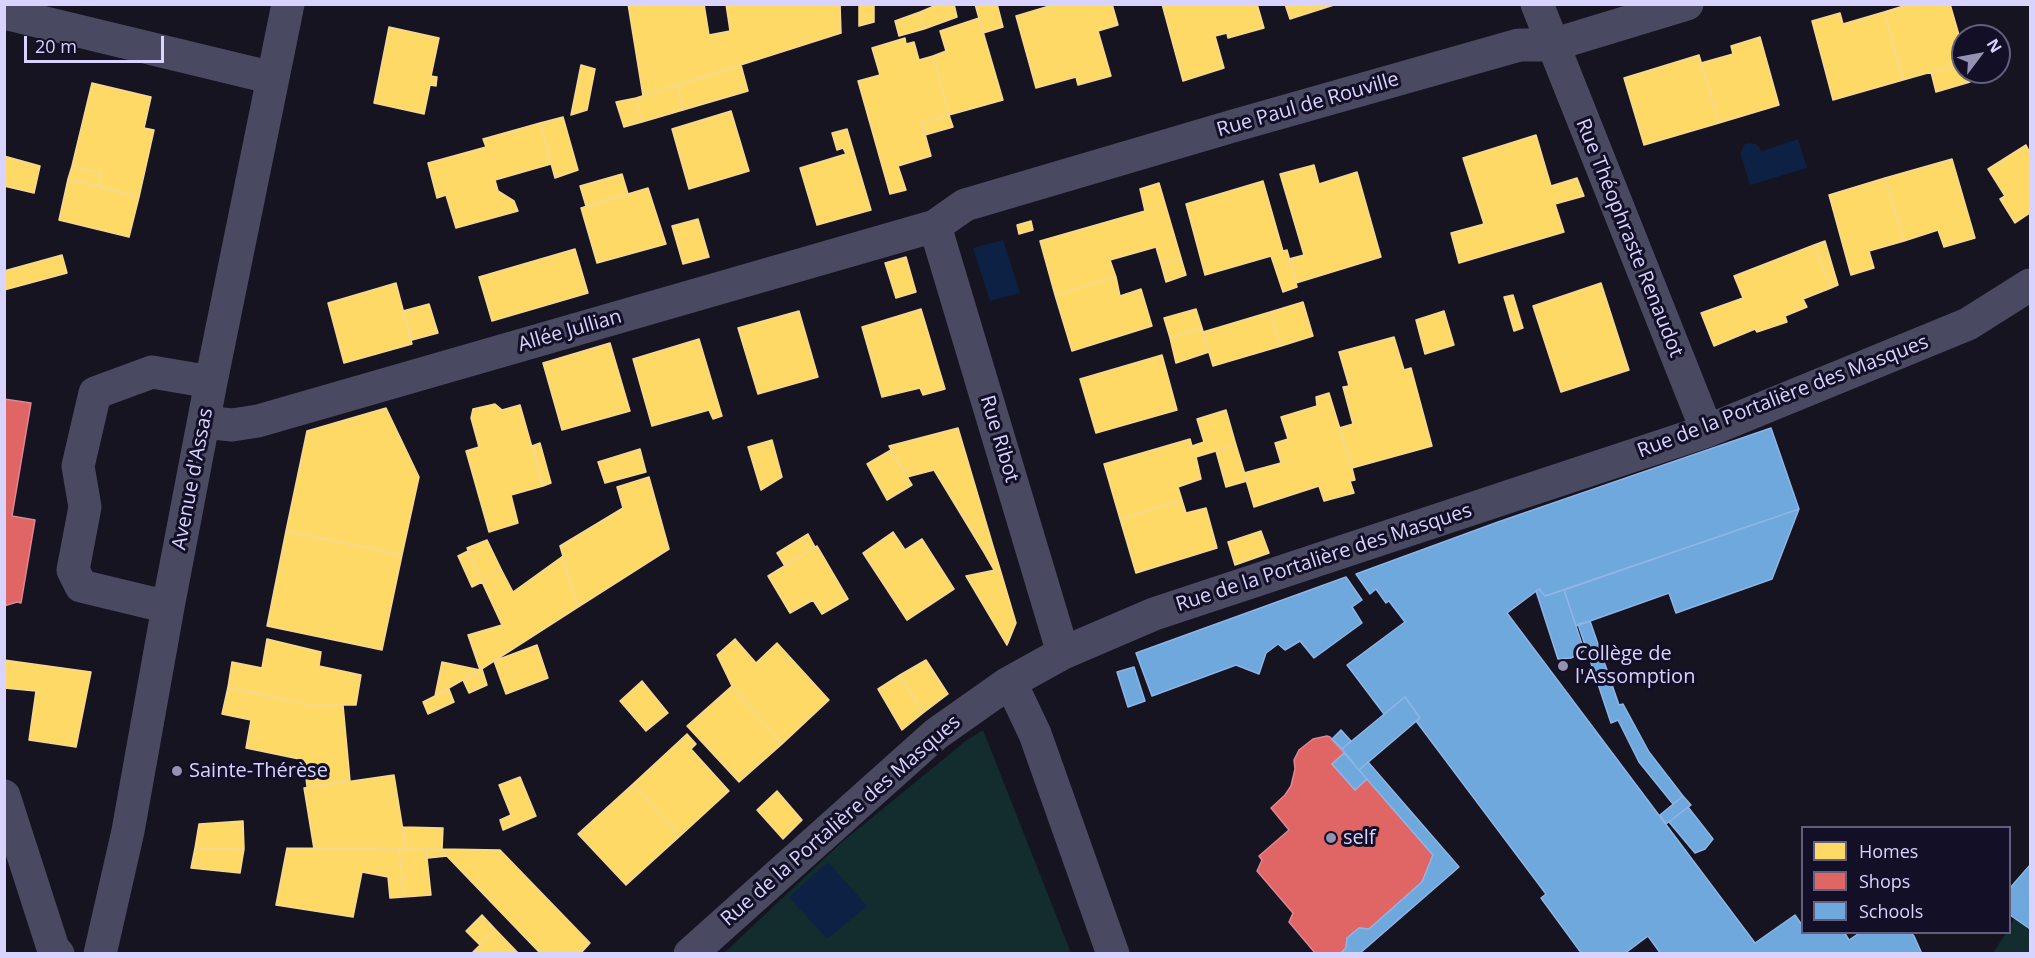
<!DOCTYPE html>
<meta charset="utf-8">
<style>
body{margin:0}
#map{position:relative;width:2035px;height:958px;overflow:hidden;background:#161421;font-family:"Open Sans",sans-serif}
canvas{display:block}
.frame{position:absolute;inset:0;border:6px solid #d9d4ff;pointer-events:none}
.legend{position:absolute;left:1801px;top:826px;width:210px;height:108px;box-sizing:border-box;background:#130f26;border:2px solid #625e7d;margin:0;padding:8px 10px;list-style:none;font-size:18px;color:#d9d4ff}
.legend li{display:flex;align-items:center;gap:12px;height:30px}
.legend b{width:30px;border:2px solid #625e7d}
.north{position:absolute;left:1951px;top:24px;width:60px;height:60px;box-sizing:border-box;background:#130f26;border:2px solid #625e7d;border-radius:50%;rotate:58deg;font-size:16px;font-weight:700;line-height:24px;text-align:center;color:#d9d4ff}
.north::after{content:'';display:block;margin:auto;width:21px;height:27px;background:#9591b1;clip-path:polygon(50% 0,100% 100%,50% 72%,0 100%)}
.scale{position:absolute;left:24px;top:36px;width:140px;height:27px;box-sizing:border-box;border:3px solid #d9d4ff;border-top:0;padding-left:8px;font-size:18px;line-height:21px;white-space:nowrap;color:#d9d4ff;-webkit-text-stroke:4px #130f26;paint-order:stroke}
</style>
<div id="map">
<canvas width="2035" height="958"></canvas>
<div class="frame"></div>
<ul class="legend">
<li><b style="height:16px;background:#ffd966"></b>Homes</li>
<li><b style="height:16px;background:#e06666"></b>Shops</li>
<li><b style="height:16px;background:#6fa8dc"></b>Schools</li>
</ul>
<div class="north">N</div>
<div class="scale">20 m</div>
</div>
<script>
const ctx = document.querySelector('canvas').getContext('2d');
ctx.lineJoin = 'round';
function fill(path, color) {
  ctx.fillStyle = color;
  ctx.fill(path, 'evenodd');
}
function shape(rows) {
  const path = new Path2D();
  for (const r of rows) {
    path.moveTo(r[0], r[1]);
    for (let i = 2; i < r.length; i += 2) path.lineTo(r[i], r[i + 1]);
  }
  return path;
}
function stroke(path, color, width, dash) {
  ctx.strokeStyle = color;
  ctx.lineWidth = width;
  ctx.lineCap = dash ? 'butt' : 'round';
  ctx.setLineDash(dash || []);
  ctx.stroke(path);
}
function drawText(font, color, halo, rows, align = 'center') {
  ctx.font = font + ' "Open Sans",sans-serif';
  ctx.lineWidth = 6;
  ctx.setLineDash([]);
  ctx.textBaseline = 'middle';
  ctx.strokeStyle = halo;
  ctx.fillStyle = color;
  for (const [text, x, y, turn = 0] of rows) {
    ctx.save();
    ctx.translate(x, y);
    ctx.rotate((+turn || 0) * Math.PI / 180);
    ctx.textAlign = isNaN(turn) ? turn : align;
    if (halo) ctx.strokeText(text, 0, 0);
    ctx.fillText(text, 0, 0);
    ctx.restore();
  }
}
fill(shape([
 [983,730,1071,953,723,954,841,843,967,740],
 [2014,918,2030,930,2030,953,1993,953,2006,933,2010,932,2010,927]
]), '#132c2d');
fill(shape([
 [1798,139,1807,168,1750,185,1741,156,1741,151,1745,144,1748,143,1756,144,1762,151],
 [1003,240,1020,293,990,301,973,248],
 [828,862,867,906,827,939,789,897]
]), '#0d2144');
const homes = shape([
 [628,4,704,4,709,35,730,31,726,4,840,4,841,33,643,96,628,4],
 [859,4,874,4,874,22,859,26,859,4],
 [939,4,954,4,957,17,924,29,920,12,939,4],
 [975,4,997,4,1003,27,983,33,975,4],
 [1056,4,1112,4,1118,25,1098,31,1111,76,1078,85,1076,77,1036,88,1016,16,1056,4],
 [1162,4,1257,4,1264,28,1228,38,1227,33,1215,36,1224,68,1183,81,1162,4],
 [1285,4,1337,4,1290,19,1285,4],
 [1910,4,1950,4,1963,49,1963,63,1903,80,1884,12,1910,4],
 [920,12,924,29,899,36,895,21,920,12],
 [1884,12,1903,80,1833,100,1812,21,1840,13,1843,24,1884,12],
 [979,18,1003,100,949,115,933,56,946,51,940,31,979,18],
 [389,27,439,38,431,76,437,77,436,86,430,85,424,114,374,103,389,27],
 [1760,37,1779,105,1719,123,1701,63,1733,54,1731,46,1760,37],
 [905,38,906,44,914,42,919,60,933,56,949,115,922,123,931,156,898,166,906,190,890,194,858,81,880,75,872,48,905,38],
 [1699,55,1719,123,1644,145,1624,78,1699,55],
 [1963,63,1963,72,1967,72,1970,82,1936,92,1931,72,1963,63],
 [581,65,595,69,587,110,571,115,581,65],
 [741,65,748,91,683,110,677,85,741,65],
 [92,83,151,97,144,128,154,130,139,197,98,186,101,173,72,166,92,83],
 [677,85,683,110,642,122,636,98,677,85],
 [636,98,642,122,624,127,616,102,636,98],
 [731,111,749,171,689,189,672,129,731,111],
 [949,115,953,127,925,135,922,123,949,115],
 [563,117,578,170,555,178,540,123,563,117],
 [540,123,551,164,495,180,498,191,514,201,518,211,456,228,446,195,437,198,428,163,486,147,483,139,540,123],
 [847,129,871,210,817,225,800,168,846,154,843,148,837,150,832,133,847,129],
 [1536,135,1551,186,1577,178,1584,196,1555,204,1564,232,1459,263,1451,233,1484,224,1463,158,1536,135],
 [2026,145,2030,153,2030,213,2015,223,2000,199,2005,196,1988,169,2026,145],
 [4,156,40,166,34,193,4,186,4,156],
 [1952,159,1975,238,1944,247,1938,230,1904,241,1885,178,1952,159],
 [1314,165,1319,184,1357,172,1381,257,1296,283,1289,259,1304,255,1280,174,1314,165],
 [72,166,101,173,98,186,68,179,72,166],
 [622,174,628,194,586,206,580,186,622,174],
 [1885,178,1904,241,1869,251,1874,268,1851,275,1829,195,1885,178],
 [68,179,139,197,129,237,59,220,68,179],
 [1263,181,1283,251,1287,250,1297,287,1283,292,1271,256,1205,275,1186,204,1263,181],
 [1159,183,1181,258,1161,264,1156,247,1110,260,1116,277,1055,295,1040,241,1145,211,1140,189,1159,183],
 [648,188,666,244,597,263,581,208,648,188],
 [698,219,709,257,683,264,672,226,698,219],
 [1031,221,1033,230,1019,234,1017,225,1031,221],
 [1825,241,1838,285,1831,288,1814,245,1825,241],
 [1814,245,1831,288,1803,299,1807,307,1785,316,1787,322,1757,332,1755,329,1714,346,1701,313,1743,298,1734,276,1814,245],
 [575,249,588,293,492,321,479,277,575,249],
 [62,255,67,273,4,290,4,271,62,255],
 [906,257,916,292,896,298,885,263,906,257],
 [1181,258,1186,275,1166,282,1161,264,1181,258],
 [1116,277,1120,296,1141,289,1152,326,1072,351,1055,295,1116,277],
 [396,283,412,344,344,363,328,303,396,283],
 [1601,283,1629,370,1561,392,1533,306,1601,283],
 [1513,295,1523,328,1514,331,1504,297,1513,295],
 [1303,302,1313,336,1281,346,1270,312,1303,302],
 [429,304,438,333,412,340,403,311,429,304],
 [921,309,945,389,923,395,920,388,882,397,862,327,921,309],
 [1196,309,1202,328,1170,338,1164,318,1196,309],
 [799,311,818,377,758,394,738,328,799,311],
 [1444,311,1454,345,1425,354,1416,320,1444,311],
 [1270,312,1281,346,1213,366,1203,332,1270,312],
 [1202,328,1209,352,1176,363,1170,338,1202,328],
 [1394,337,1404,370,1411,368,1432,446,1352,468,1339,428,1353,424,1343,387,1349,386,1339,352,1394,337],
 [699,339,722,416,713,419,709,410,652,426,633,359,699,339],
 [610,343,630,411,562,430,543,363,610,343],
 [1162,355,1177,410,1096,433,1080,379,1162,355],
 [1329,393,1352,468,1355,480,1350,481,1354,493,1324,501,1319,486,1254,507,1244,473,1281,463,1275,443,1288,439,1281,417,1317,406,1316,397,1329,393],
 [495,404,502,410,520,405,543,486,511,495,518,523,489,532,466,451,479,447,471,418,473,409,495,404],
 [386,408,419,477,402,555,286,531,307,431,386,408],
 [1226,410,1236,445,1196,457,1201,479,1178,487,1182,500,1120,519,1104,464,1190,439,1192,446,1204,442,1197,419,1226,410],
 [958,428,993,546,982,549,934,470,907,477,889,446,958,428],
 [772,440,782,477,761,490,748,447,772,440],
 [540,443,551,483,543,486,532,446,540,443],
 [1236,445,1247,481,1226,487,1216,451,1236,445],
 [640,449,646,472,605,483,598,462,640,449],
 [891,450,912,485,887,500,867,464,891,450],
 [649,477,669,549,578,607,560,546,623,508,617,487,649,477],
 [1182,500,1186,513,1206,508,1217,548,1136,573,1120,519,1182,500],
 [286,531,402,555,382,650,267,626,286,531],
 [1261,531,1269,553,1235,565,1228,542,1261,531],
 [893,532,905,550,922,539,954,589,907,620,863,553,893,532],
 [808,534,815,547,785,566,777,553,808,534],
 [487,540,501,569,482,582,467,548,487,540],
 [817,546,848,599,822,614,813,600,790,613,768,576,817,546],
 [993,546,1000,569,994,570,982,549,993,546],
 [468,551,482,582,472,587,458,556,468,551],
 [563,556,578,607,480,670,468,635,502,625,482,582,501,569,513,592,563,556],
 [1000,569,1016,623,1007,645,966,576,1000,569],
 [267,639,321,652,319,666,361,675,356,705,310,705,228,687,232,662,262,668,267,639],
 [735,639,756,663,777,643,829,700,782,744,732,686,717,655,735,639],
 [537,645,548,678,506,694,494,661,537,645],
 [4,660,91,672,76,747,29,740,36,691,4,688,4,660],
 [926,660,948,694,923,713,900,675,926,660],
 [442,662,480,670,435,696,442,662],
 [482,669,487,685,469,693,463,680,482,669],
 [900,675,923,713,902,730,878,689,900,675],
 [642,681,668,713,646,731,620,701,642,681],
 [732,686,782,744,739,782,687,726,732,686],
 [228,687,310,705,343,705,350,781,307,787,304,760,246,748,251,720,222,714,228,687],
 [449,689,454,702,428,714,423,702,449,689],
 [687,734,696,744,691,749,729,791,680,836,633,784,687,734],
 [394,775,406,849,314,849,304,788,394,775],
 [520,777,536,816,503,830,500,820,511,815,499,785,520,777],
 [633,784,680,836,626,885,578,834,633,784],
 [777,791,802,820,783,839,757,810,777,791],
 [243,821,244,849,195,848,199,824,243,821],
 [403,827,443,828,442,849,406,849,403,827],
 [195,848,244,849,240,873,191,868,195,848],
 [287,848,399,849,404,897,390,898,388,877,362,872,353,917,276,905,287,848],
 [399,849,426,849,431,895,404,897,399,849],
 [426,849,440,849,447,856,428,858,426,849],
 [440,849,500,850,590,943,580,954,541,954,440,849],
 [482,915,495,929,480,945,466,931,482,915],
 [495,929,519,954,471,954,480,945,495,929]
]);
fill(homes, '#ffd966');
stroke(homes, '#f4d894', 1.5);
const shops = shape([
 [4,399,31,403,12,516,35,520,21,603,17,602,4,606,4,399],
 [1327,736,1330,737,1344,753,1332,764,1355,790,1367,779,1433,855,1422,882,1369,929,1359,928,1347,938,1346,948,1340,954,1316,954,1289,922,1293,913,1257,871,1262,860,1259,856,1289,830,1271,808,1285,795,1291,786,1295,769,1294,760,1299,750,1313,739,1327,736]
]);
fill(shops, '#e06666');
stroke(shops, '#de8794', 1.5);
const schools = shape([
 [1771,428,1799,509,1545,596,1539,589,1507,613,1755,943,1795,915,1802,925,1802,932,1844,932,1849,940,1861,932,1910,932,1914,936,1922,954,1661,954,1648,936,1624,954,1582,954,1541,898,1546,894,1416,721,1420,718,1405,697,1384,714,1347,665,1405,622,1389,601,1386,603,1376,589,1370,594,1356,574,1498,522,1771,428],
 [1799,509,1772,579,1676,613,1669,593,1576,626,1564,590,1799,509],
 [1346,577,1362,600,1352,607,1362,623,1314,658,1300,641,1285,650,1278,644,1266,653,1259,674,1236,665,1152,696,1136,653,1346,577],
 [1539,589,1545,596,1564,590,1584,650,1581,653,1571,658,1558,659,1536,591,1539,589],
 [1590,621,1619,705,1623,704,1649,752,1683,796,1673,804,1639,762,1618,720,1611,723,1578,624,1590,621],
 [1134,667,1145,701,1128,707,1117,672,1134,667],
 [1405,697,1420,718,1359,770,1342,749,1405,697],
 [1341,730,1351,741,1342,749,1332,739,1341,730],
 [1344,753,1367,779,1355,790,1332,764,1344,753],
 [1368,762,1459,867,1359,954,1340,954,1346,948,1347,938,1359,928,1369,929,1422,882,1433,855,1359,770,1368,762],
 [1683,796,1691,805,1666,824,1660,815,1683,796],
 [1688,807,1713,839,1705,849,1695,853,1669,822,1688,807],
 [2030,865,2030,929,2010,915,2010,888,2030,865]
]);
fill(schools, '#6fa8dc');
stroke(schools, '#8fb5e6', 1.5);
stroke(shape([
 [1537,4,1707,431],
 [4,13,273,78],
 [935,226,1063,653],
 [204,422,232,425,258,421,935,226,965,205,1233,126,1519,45,1552,45,1687,4],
 [168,607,81,586,73,570,85,507,78,466,95,393,152,372,211,382],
 [1007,684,1017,696,1035,734,1113,954],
 [4,796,53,948,58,954],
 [100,954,128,831,168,607,211,382,288,4],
 [690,954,936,734,1007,684,1063,653,1154,614,1707,431,1968,324,2030,285]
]), '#4a4962', 33);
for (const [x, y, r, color] of [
 [1563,666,6,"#9591b1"],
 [177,771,6,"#9591b1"],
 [1331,838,6,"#9591b1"]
]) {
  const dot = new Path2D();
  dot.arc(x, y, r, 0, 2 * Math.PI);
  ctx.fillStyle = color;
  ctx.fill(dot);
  stroke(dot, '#130f26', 2);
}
drawText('20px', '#d9d4ff', '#130f26', [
 ["Rue Paul de Rouville",1308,105,-16],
 ["Rue Théophraste Renaudot",1629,238,68],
 ["Allée Jullian",570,331,-16],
 ["Rue de la Portalière des Masques",1783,397,-21],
 ["Rue Ribot",999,439,73],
 ["Avenue d'Assas",193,479,-79],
 ["Rue de la Portalière des Masques",1324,558,-18],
 ["Rue de la Portalière des Masques",841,821,-41]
]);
drawText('20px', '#d9d4ff', '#130f26', [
 ["Collège de",1575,654],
 ["l'Assomption",1575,677],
 ["Sainte-Thérèse",189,771],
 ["self",1343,838]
], 'left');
</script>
